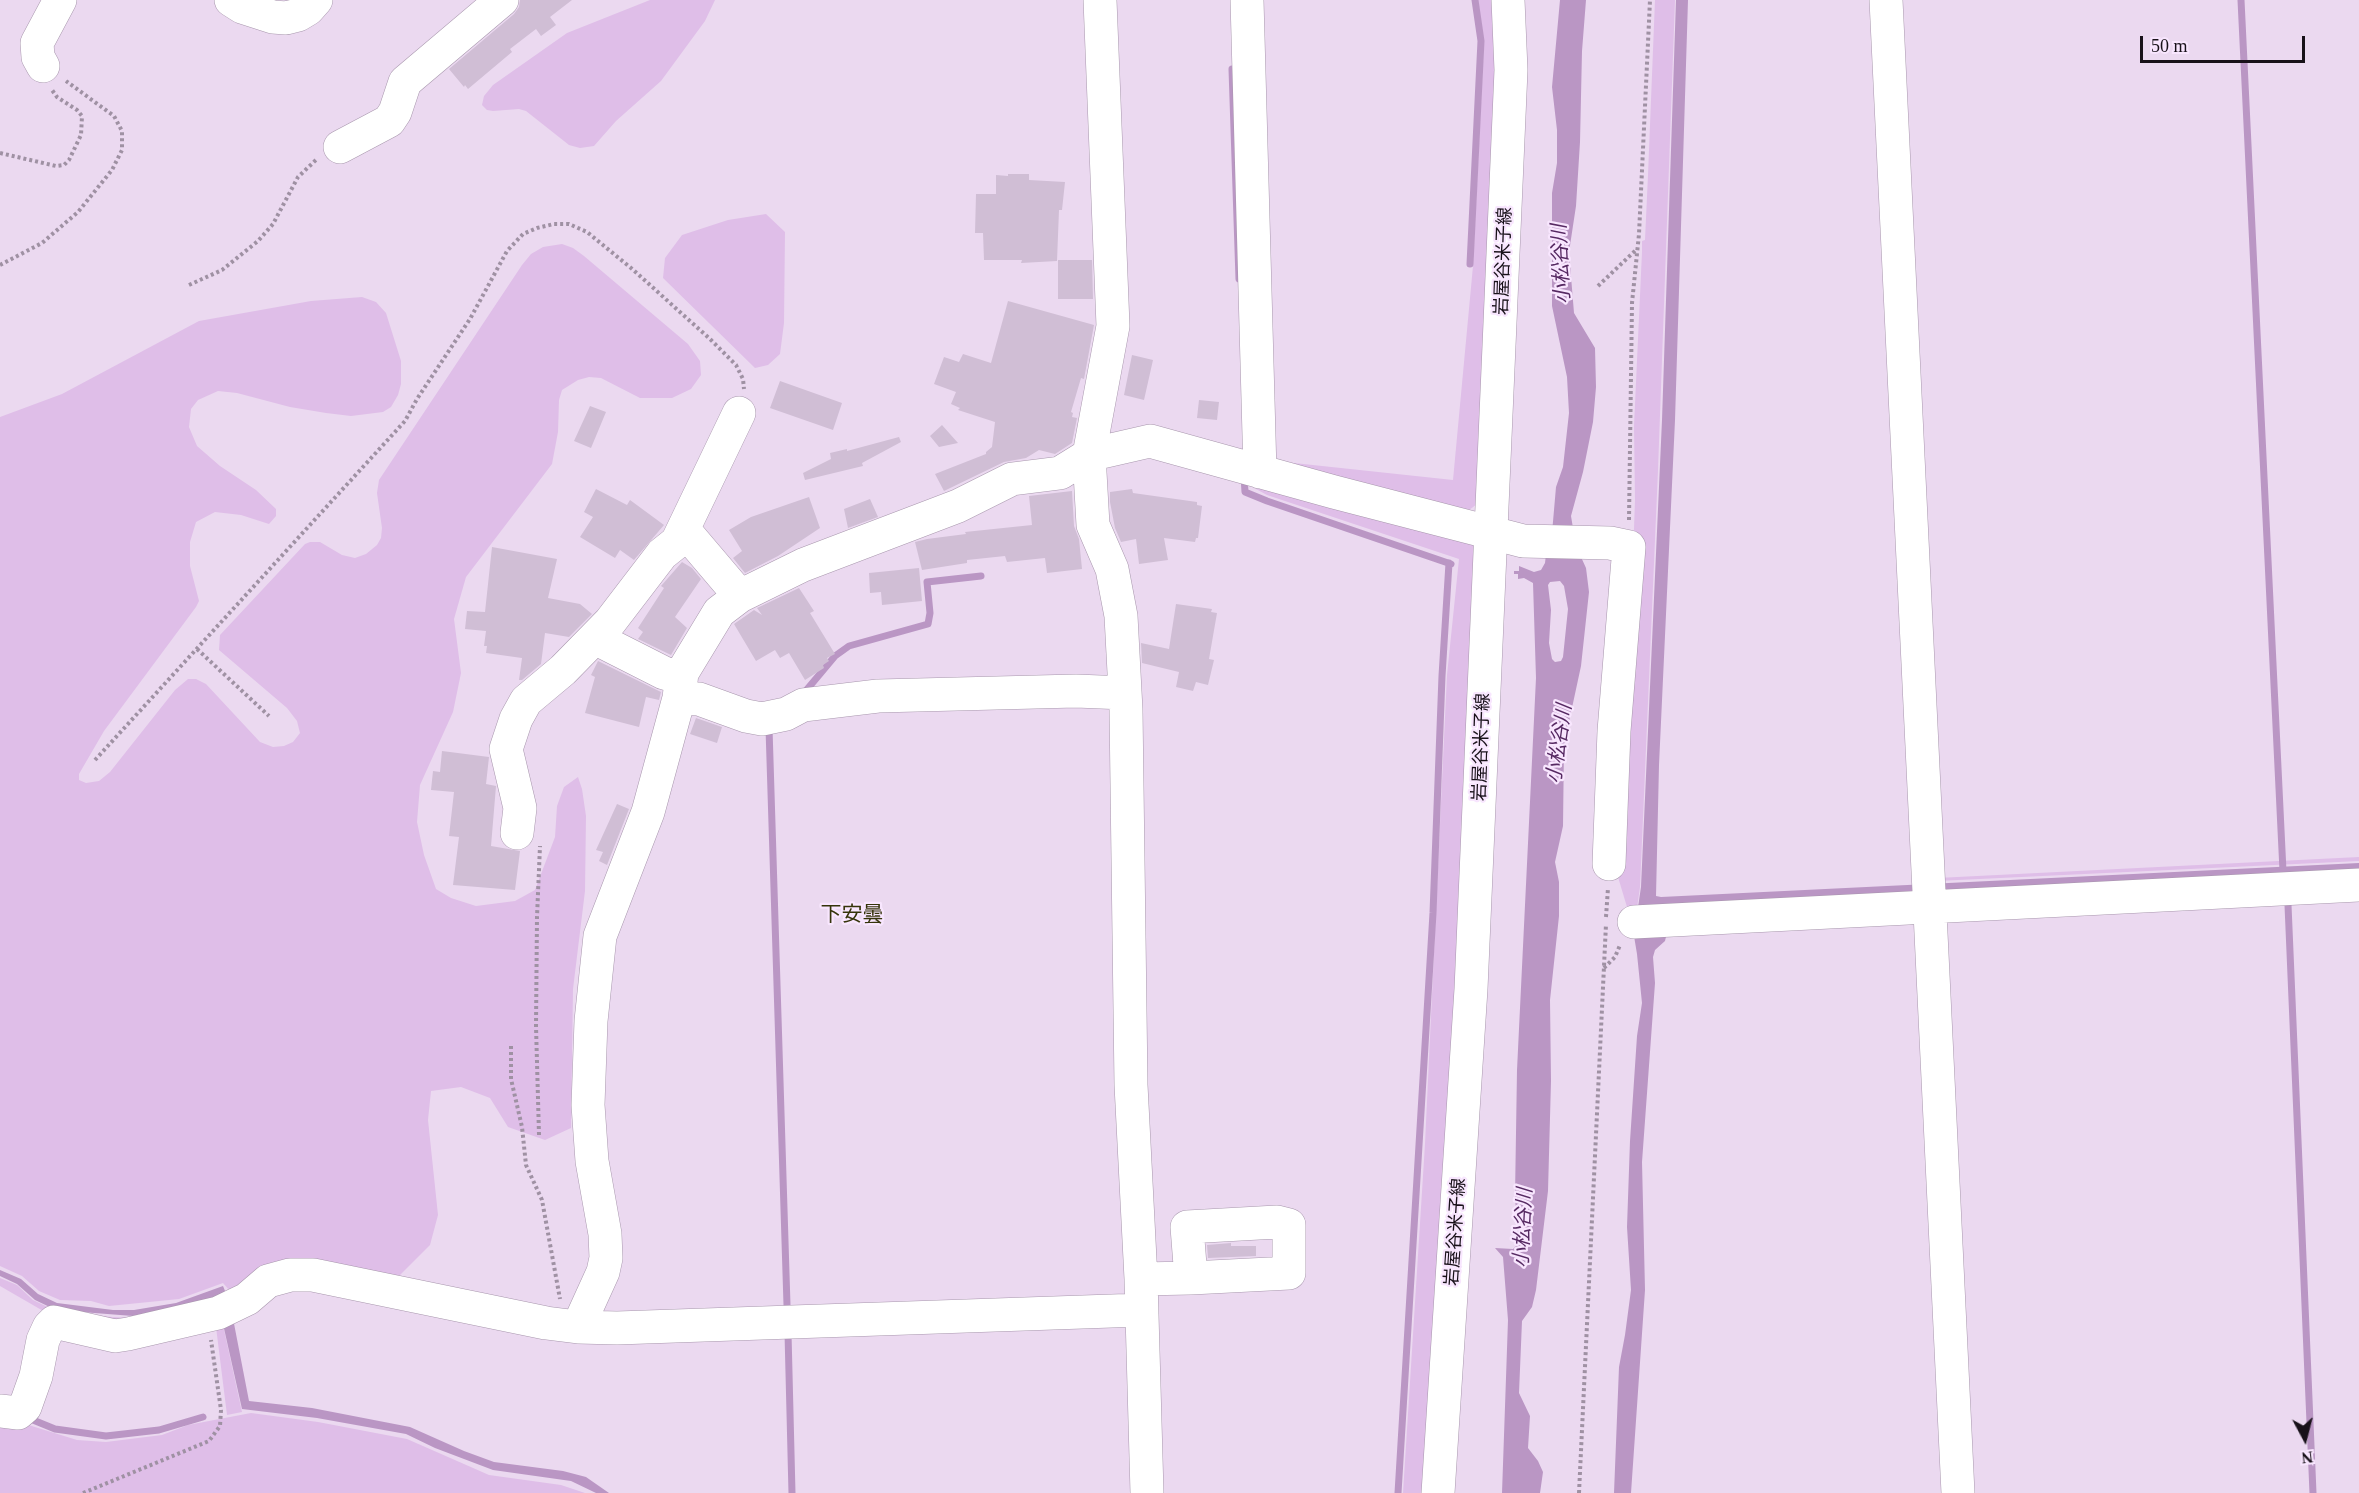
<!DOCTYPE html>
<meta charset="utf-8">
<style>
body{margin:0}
#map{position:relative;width:2359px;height:1493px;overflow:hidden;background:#ebd9f0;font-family:"Times New Roman",serif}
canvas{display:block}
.north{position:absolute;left:2275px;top:1409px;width:60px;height:60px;-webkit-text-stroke:4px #f8e6fe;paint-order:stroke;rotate:173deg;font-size:16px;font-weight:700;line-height:24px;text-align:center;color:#181119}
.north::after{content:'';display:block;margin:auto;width:21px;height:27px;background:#181119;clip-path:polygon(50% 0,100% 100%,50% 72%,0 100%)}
.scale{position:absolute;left:2140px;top:36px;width:165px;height:27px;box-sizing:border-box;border:3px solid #181119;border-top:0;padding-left:8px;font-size:18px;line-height:21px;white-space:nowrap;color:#181119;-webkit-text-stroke:4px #f8e6fe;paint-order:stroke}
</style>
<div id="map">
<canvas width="2359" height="1493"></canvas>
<div class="north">N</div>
<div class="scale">50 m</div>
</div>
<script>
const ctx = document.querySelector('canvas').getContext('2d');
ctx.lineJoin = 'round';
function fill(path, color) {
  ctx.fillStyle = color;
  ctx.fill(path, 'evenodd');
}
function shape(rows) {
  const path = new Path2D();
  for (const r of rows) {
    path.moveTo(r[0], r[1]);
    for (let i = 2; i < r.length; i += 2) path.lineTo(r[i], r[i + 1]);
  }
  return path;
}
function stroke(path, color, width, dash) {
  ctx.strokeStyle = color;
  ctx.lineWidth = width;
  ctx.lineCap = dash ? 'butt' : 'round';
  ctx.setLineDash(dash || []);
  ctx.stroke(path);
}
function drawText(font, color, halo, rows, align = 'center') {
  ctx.font = font + ' "Times New Roman","Noto Sans JP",serif';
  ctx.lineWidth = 4.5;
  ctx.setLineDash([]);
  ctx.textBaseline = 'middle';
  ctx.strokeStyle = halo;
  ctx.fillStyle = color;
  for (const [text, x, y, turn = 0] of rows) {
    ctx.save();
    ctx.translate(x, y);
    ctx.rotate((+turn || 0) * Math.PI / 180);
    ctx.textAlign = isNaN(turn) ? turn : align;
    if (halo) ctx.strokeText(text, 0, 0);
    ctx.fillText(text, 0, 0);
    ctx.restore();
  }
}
fill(shape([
 [650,0,715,0,705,21,661,81,616,121,594,146,580,148,569,145,526,111,519,109,493,111,487,110,482,105,484,96,493,85,567,33],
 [1478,0,1497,0,1500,21,1480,502,1469,510,1266,460,1453,480,1473,266,1484,42],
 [1655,0,1675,0,1658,470,1640,887,1636,915,1631,913,1627,907,1615,867,1633,557,1635,500,1634,426,1642,252,1642,241,1645,240,1648,175],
 [766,214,785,232,784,323,780,354,768,365,755,368,663,278,665,258,682,235,728,220],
 [562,244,573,248,584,256,688,344,700,361,701,375,691,389,672,398,640,398,601,378,589,377,578,380,562,390,559,400,558,432,552,464,466,577,454,619,461,673,453,712,420,785,417,822,424,855,436,889,451,898,476,906,515,901,535,890,555,837,557,806,564,787,578,777,582,789,586,816,585,891,573,989,571,1128,545,1140,508,1127,490,1098,461,1087,431,1091,428,1120,438,1215,430,1245,396,1279,231,1292,223,1283,179,1299,109,1306,91,1301,60,1300,39,1291,22,1276,0,1266,0,417,62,394,199,321,311,301,362,297,376,302,386,313,401,361,401,384,398,395,391,407,383,412,351,416,326,413,290,407,237,393,218,391,198,400,191,409,189,427,197,446,220,466,256,490,276,509,276,516,269,524,241,515,215,512,196,522,190,542,190,566,199,601,196,607,104,731,79,774,79,780,86,783,99,781,110,772,175,690,188,679,196,679,206,684,260,742,273,747,284,746,293,742,300,733,297,721,287,708,219,650,220,635,305,544,310,542,320,542,342,555,355,558,366,554,377,545,381,538,382,528,377,493,379,480,522,265,531,254,543,247],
 [1254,482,1473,539,1479,556,1430,1493,1403,1493,1425,1144,1447,675,1459,559,1267,495,1256,489],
 [2359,857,2359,861,1937,881,1937,878],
 [0,1278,17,1285,33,1300,56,1311,112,1317,134,1318,128,1332,45,1312,0,1286],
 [221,1316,242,1412,227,1415,215,1319],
 [251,1413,318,1422,407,1439,489,1475,561,1485,585,1493,0,1493,0,1424,22,1423,77,1440,106,1442,162,1435,188,1425]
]), '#dfbee8');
fill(shape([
 [1560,0,1586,0,1582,51,1580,142,1576,206,1569,252,1574,313,1595,348,1596,387,1593,422,1583,472,1571,516,1576,546,1586,568,1589,592,1581,666,1564,745,1563,826,1555,862,1559,882,1559,916,1550,1000,1551,1081,1548,1191,1536,1290,1532,1307,1522,1321,1519,1393,1530,1416,1528,1448,1538,1461,1543,1472,1540,1493,1502,1493,1508,1320,1503,1257,1495,1248,1513,1249,1518,1244,1515,1196,1517,1070,1536,678,1533,583,1524,578,1518,579,1518,574,1514,574,1514,571,1519,571,1519,566,1534,572,1541,570,1545,563,1547,546,1552,533,1556,487,1563,467,1569,413,1567,377,1552,306,1552,193,1557,163,1557,130,1552,87],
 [1560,581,1564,586,1568,609,1563,657,1561,661,1555,662,1552,659,1549,643,1551,610,1548,585,1550,582],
 [1676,0,1688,0,1675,420,1659,765,1656,896,1661,897,2359,863,2359,873,1669,924,1665,941,1655,950,1653,957,1655,983,1642,1162,1645,1290,1631,1493,1614,1493,1619,1367,1625,1335,1631,1290,1627,1227,1630,1141,1637,1036,1642,1003,1637,954,1633,930,1635,928,1641,887,1662,420],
 [0,1270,21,1279,38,1294,57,1303,113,1310,134,1310,176,1303,223,1286,230,1303,249,1401,312,1408,410,1427,464,1451,494,1462,563,1471,586,1477,609,1493,596,1493,571,1481,493,1470,435,1448,406,1434,317,1418,242,1409,217,1297,133,1316,56,1310,35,1300,17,1284,0,1276]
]), '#ba96c4');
stroke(shape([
 [2241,0,2283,871],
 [1232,69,1239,279],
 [1470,264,1481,41,1475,0],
 [1244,476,1245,492,1267,501,1451,564],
 [804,693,835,656,849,646,928,624,930,613,927,582,981,576],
 [769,728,787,1305],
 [2288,905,2313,1493],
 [788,1333,792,1493],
 [30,1414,33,1420,55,1429,106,1436,159,1430,203,1417],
 [1398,1493,1433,913,1442,676,1449,563]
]), '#ba96c4', 7);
fill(shape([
 [520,0,572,0,550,17,556,25,541,36,536,29,510,49,512,52,468,89,465,85,464,87,449,69,514,14,519,7],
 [1008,174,1029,174,1029,180,1065,182,1062,210,1059,210,1057,261,1021,263,1022,260,984,260,983,233,975,233,976,194,996,194,996,175,1008,176],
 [1058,260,1092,260,1093,299,1058,299],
 [1008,301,1094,325,1084,379,1081,378,1071,412,1073,413,1072,417,1077,418,1072,443,1055,454,1039,450,1026,458,1004,462,944,491,935,474,986,454,986,452,992,447,995,422,958,410,960,408,951,404,956,392,934,384,944,357,959,362,963,354,991,363],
 [1132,355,1153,360,1144,400,1124,395],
 [780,381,842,403,833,430,770,408],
 [1199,400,1219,402,1217,420,1197,418],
 [590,406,606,412,591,448,574,441],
 [942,425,958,443,939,447,930,436],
 [899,437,901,442,862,463,863,466,805,480,803,473,831,459,830,453,847,449,847,451],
 [596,489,627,505,630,500,664,525,634,560,620,550,615,558,580,537,593,517,584,512],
 [1132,489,1133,493,1197,502,1197,505,1202,506,1198,538,1196,538,1195,542,1164,538,1168,560,1139,564,1136,539,1121,542,1115,528,1110,502,1110,492],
 [1072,491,1074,526,1079,539,1082,569,1047,573,1045,558,1007,562,1005,556,967,560,967,563,922,570,915,542,927,539,966,534,965,532,1032,525,1029,496],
 [809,497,820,528,778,556,745,573,733,558,742,551,729,530,751,517],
 [870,499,878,517,848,528,844,509],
 [492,547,557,559,548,598,580,604,592,614,569,637,545,633,541,664,522,680,519,680,522,658,486,653,487,646,484,646,486,631,465,629,467,611,485,612],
 [682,562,692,568,701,579,675,617,687,628,671,655,638,639,643,632,638,628,664,588,661,586],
 [919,568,922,601,882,605,881,592,870,593,869,573],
 [799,588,814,611,810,613,835,654,827,658,829,661,823,665,824,668,805,680,789,653,780,658,775,650,756,661,734,624,754,610,762,615,757,608],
 [1176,604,1212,609,1211,612,1217,613,1209,659,1214,660,1208,685,1196,682,1193,691,1176,687,1179,672,1142,663,1141,643,1169,649],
 [598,661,661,692,659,700,646,697,639,727,585,713,595,677,591,675],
 [696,718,722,727,717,743,690,734],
 [442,751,489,757,486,784,496,786,491,846,520,851,515,890,453,885,459,837,449,836,454,792,431,790,433,771,440,772],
 [617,804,629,809,607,865,599,861,603,852,596,850],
 [1231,1243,1231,1246,1256,1246,1256,1256,1208,1258,1207,1245]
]), '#d0bed5');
const minor = shape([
 [231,0,242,7,273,17,286,18,298,15,308,9,316,0],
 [1100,0,1113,326,1089,455,1093,525,1112,569,1121,616,1126,710,1131,1085,1141,1279,1147,1493],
 [1247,0,1260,472],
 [1886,0,1958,1493],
 [43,66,38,57,37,43,60,0],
 [340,147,389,121,395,112,405,82,502,0],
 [684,530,740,596],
 [595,638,664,673,681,678],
 [679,698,699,699,746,716,762,719,786,714,803,705,878,696,1076,691,1125,693],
 [517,833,520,808,506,749,516,719,526,701,563,670,610,622,662,554,677,542,739,413],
 [1634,922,2359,885],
 [1141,1279,1191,1278,1289,1273,1289,1225,1277,1222,1187,1227,1191,1278],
 [578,1327,603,1272,606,1258,605,1234,592,1161,588,1105,591,1021,600,936,648,812,679,698,682,673,719,612,740,596,803,565,958,506,1012,479,1060,473,1089,455,1150,441,1334,492,1523,541,1610,543,1629,547,1614,731,1609,864],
 [0,1411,18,1413,25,1407,36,1376,43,1340,49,1327,54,1322,115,1336,128,1334,218,1313,247,1299,268,1281,290,1275,313,1275,546,1323,578,1327,617,1328,1141,1310]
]);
const major = shape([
 [1438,1493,1471,989,1511,70,1508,0]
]);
stroke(minor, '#a897ad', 34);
stroke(major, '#a897ad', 34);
stroke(shape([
 [0,153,56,166,64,165,69,160,81,135,82,116,77,110,57,97,52,90],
 [0,265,42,243,78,212,112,170,122,150,122,131,114,116,66,81],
 [189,285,222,270,258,241,273,224,298,177,318,158],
 [1598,286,1637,249],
 [1629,520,1632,303,1639,234,1650,0],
 [197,649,269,716],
 [95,760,405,421,417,399,470,319,507,251,523,234,537,228,554,224,569,224,587,232,631,268,709,338,736,365,743,379,744,389],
 [1606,917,1608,888],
 [1604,968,1615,957,1620,945],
 [511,1046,511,1079,522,1127,526,1165,542,1200,560,1299],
 [539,1135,536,1026,537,917,540,846],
 [83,1493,209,1441,220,1426,221,1410,211,1340],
 [1579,1493,1606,924]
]), '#9f91a3', 4, [3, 3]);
stroke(minor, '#fff', 33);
stroke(major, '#fff', 33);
drawText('18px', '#181119', '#f8e6fe', [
 ["岩屋谷米子線",1504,261,-88],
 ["岩屋谷米子線",1482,747,-88],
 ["岩屋谷米子線",1456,1232,-86]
]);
drawText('italic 20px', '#562962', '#f8e6fe', [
 ["小松谷川",1562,264,-93],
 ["小松谷川",1560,744,-82],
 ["小松谷川",1524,1228,-87]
]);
drawText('21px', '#35340a', '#f8e6fe', [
 ["下安曇",852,915]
]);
</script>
